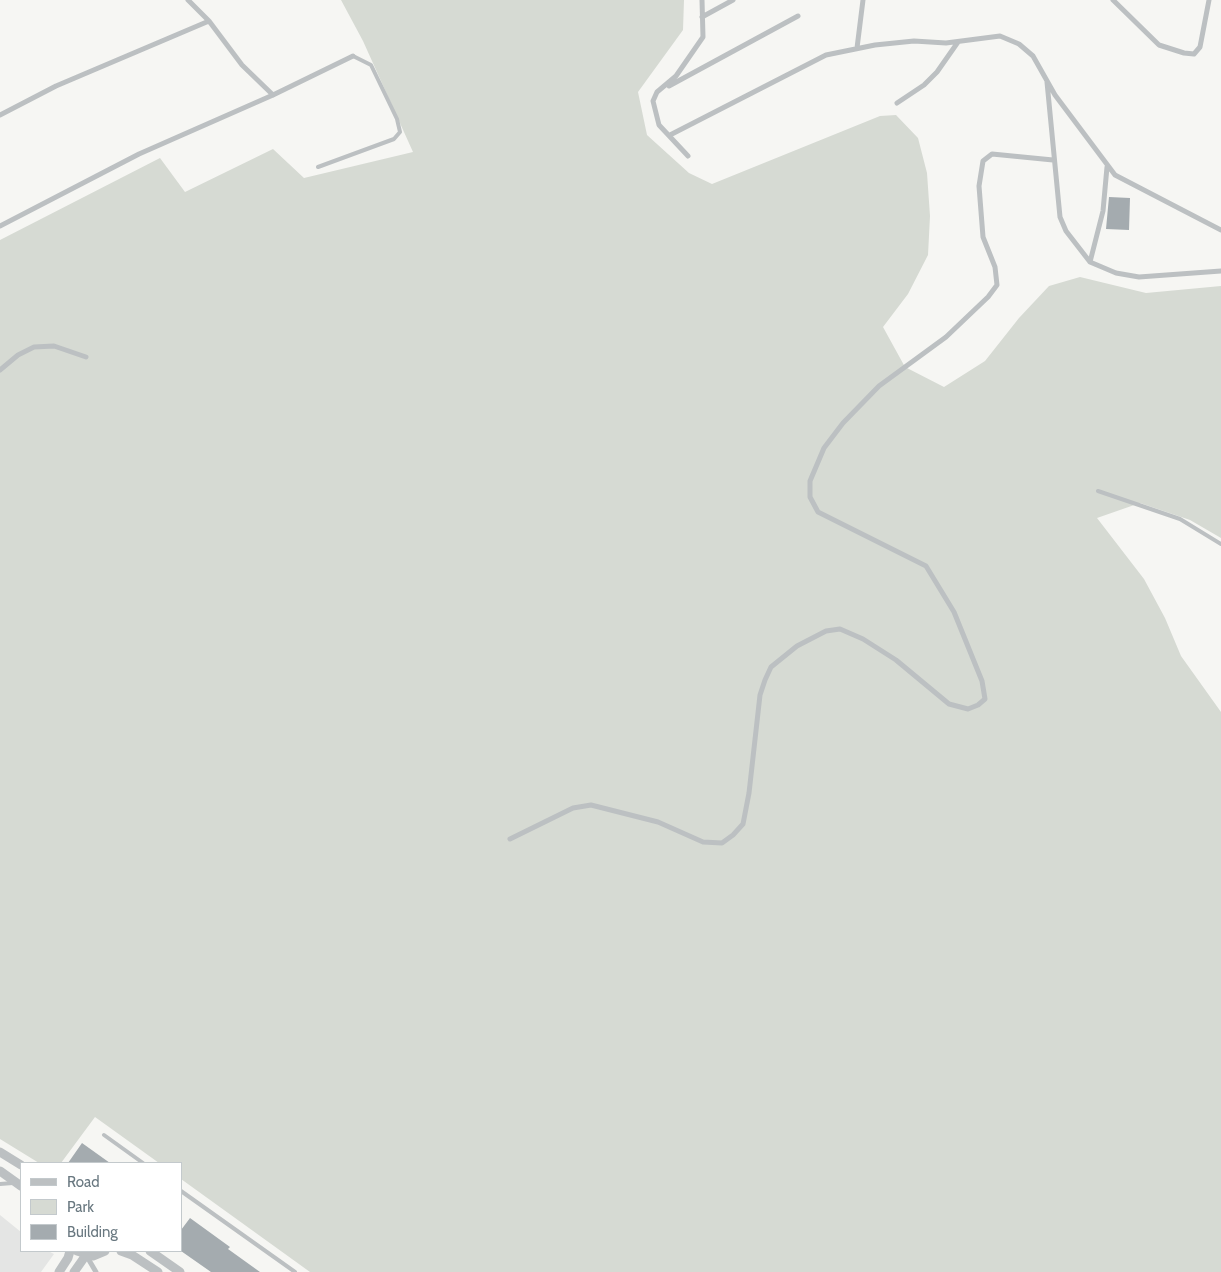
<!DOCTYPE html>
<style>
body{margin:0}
#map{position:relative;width:1221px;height:1272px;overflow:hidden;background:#f6f6f3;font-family:Cabin,sans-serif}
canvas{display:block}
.legend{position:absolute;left:20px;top:1162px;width:162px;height:90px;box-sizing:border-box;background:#fff;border:1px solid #c3c9cc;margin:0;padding:6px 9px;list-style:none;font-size:15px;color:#697880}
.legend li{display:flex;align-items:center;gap:10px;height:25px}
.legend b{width:25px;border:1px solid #c3c9cc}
</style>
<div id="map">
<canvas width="1221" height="1272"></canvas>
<ul class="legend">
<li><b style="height:6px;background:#bcc0c2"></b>Road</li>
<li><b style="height:14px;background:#d6dad3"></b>Park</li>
<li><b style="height:14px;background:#a4abaf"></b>Building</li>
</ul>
</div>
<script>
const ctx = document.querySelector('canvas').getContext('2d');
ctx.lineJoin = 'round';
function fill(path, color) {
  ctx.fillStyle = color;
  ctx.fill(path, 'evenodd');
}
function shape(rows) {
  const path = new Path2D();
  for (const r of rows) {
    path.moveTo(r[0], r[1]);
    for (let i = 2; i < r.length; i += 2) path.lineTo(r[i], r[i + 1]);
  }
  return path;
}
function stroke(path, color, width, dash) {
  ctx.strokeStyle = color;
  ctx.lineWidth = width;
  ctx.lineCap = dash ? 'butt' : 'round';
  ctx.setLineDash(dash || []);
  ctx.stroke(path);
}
fill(shape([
 [0,1215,21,1232,21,1251,48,1251,54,1254,41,1272,0,1272]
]), '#e4e5e4');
fill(shape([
 [341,0,684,0,683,30,638,92,647,135,689,173,712,184,880,116,896,115,918,138,927,173,930,216,928,255,908,294,883,327,905,367,944,387,985,361,1019,318,1049,286,1080,277,1146,293,1221,286,1221,538,1190,520,1140,503,1097,518,1144,579,1165,618,1181,656,1221,712,1221,1272,310,1272,181,1179,181,1163,159,1163,95,1117,61,1163,39,1163,0,1139,0,240,160,158,185,192,273,149,304,178,413,152,363,41]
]), '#d6dad3');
fill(shape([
 [1109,197,1130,198,1129,230,1106,229],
 [82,1143,110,1163,68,1163],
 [190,1218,230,1247,228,1249,260,1272,211,1272,181,1251,181,1230]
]), '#a4abaf');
stroke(shape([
 [318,167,394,139,400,132,397,119,371,65,353,56],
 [1098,491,1180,519,1221,544],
 [104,1135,143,1163],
 [0,1184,13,1183],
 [181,1191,295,1272]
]), '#bcc0c2', 4);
stroke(shape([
 [188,0,209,21,242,65,273,95],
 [1113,0,1159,45,1184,53,1194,54,1200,47,1209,0],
 [702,17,733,0],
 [857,48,863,0],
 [1047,82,1060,217,1066,231,1090,262,1116,273,1139,277,1221,271],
 [669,86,798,16],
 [897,103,924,85,937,72,958,42],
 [0,115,56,86,209,21],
 [670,135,826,55,875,45,914,41,946,43,1000,36,1019,44,1033,56,1055,95,1115,175,1221,230],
 [688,156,659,125,653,101,657,92,676,76,703,37,702,0],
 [0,226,139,154,273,95,353,56],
 [1090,262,1103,211,1107,167],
 [0,370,18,355,34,347,54,346,86,357],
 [510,839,573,808,591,805,658,822,703,842,722,843,733,835,743,824,749,793,760,695,765,680,771,667,797,646,826,631,840,629,863,639,896,660,949,704,968,709,978,705,985,699,982,681,954,612,926,566,818,512,810,497,810,481,824,448,843,423,879,386,946,337,988,297,997,285,995,267,983,237,979,186,983,161,992,154,1053,160],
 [86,1255,96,1272]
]), '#bcc0c2', 5);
stroke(shape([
 [0,1152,21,1165],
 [0,1171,21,1186],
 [77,1251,93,1256,105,1251],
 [121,1251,132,1255,158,1272],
 [150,1251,180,1272],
 [59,1272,68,1258,70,1251],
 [74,1272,86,1255]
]), '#bcc0c2', 9);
</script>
